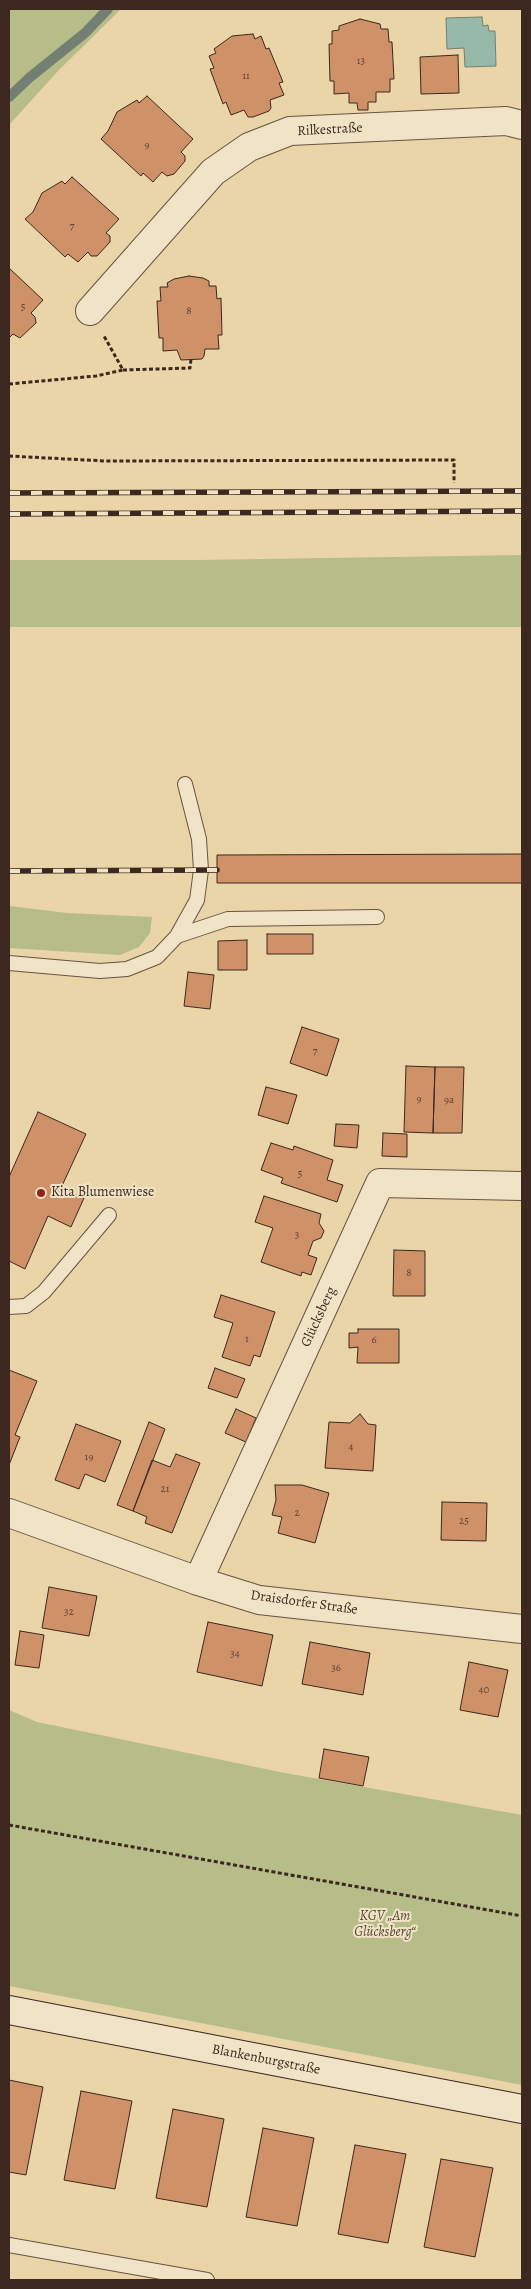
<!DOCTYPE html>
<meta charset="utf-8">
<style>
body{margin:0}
#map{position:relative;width:531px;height:2289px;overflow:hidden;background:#e9d5a7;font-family:Alegreya,serif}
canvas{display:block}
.frame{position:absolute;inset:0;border:10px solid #3d281f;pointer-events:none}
</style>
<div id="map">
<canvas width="531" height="2289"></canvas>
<div class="frame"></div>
</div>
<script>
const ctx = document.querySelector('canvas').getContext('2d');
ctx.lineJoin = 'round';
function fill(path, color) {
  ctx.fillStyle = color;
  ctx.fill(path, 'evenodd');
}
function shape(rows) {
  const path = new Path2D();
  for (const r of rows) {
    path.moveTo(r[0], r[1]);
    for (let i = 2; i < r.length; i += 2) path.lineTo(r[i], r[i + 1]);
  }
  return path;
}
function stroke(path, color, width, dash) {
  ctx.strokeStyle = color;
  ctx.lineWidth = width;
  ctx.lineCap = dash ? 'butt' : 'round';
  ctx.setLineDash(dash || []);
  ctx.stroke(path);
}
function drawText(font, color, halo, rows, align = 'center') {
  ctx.font = font + ' Alegreya,serif';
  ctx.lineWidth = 4;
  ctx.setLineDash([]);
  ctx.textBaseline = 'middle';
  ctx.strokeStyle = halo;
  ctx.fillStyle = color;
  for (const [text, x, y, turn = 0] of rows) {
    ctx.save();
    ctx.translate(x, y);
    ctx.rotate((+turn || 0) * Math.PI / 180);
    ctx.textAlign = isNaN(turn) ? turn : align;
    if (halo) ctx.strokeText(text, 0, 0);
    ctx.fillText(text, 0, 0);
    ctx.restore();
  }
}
fill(shape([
 [9,9,121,9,58,71,9,125],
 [522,555,522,627,9,627,9,560,199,560],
 [9,906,67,913,152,917,150,933,139,947,120,955,9,948],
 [9,1710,37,1722,285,1773,522,1815,522,2085,9,1986]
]), '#b6bd88');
const water = shape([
 [482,17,483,26,488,25,489,31,495,31,496,66,465,67,464,48,447,49,446,18,482,17]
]);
fill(water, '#97b9a9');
stroke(water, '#737f72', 1);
stroke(shape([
 [9,97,29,78,85,33,108,9]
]), '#737f72', 10);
const building = shape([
 [360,19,380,24,381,29,388,29,389,42,392,42,394,79,390,79,390,92,376,92,376,102,368,102,368,110,358,110,357,103,349,103,349,93,334,94,334,81,330,81,329,44,332,44,332,31,339,30,339,26,360,19],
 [253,34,255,39,261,36,266,49,269,48,283,82,279,83,284,95,270,100,271,108,269,111,253,117,248,117,244,110,231,115,226,102,223,104,210,69,214,68,209,56,216,53,214,49,232,36,253,34],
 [458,55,459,93,421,94,420,57,458,55],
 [147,96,193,139,181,152,185,156,185,161,174,174,167,176,162,172,153,182,143,173,141,176,101,139,108,131,117,112,137,100,139,103,147,96],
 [72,177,119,219,106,233,110,236,110,242,97,256,91,256,88,252,78,262,68,254,65,257,25,219,33,212,42,193,62,181,65,184,72,177],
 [9,268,43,300,31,313,35,317,36,323,20,338,13,334,9,338,9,268],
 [189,276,203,278,209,281,209,286,216,286,217,299,221,298,222,335,218,335,219,349,205,349,204,356,202,359,181,360,177,350,163,351,163,338,159,338,157,301,161,301,160,287,168,287,167,283,174,279,189,276],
 [522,854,522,883,217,883,217,855,522,854],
 [267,934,313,934,313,954,267,954,267,934],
 [247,940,247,970,218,970,218,941,247,940],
 [188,972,214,975,210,1009,184,1006,188,972],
 [302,1027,339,1039,327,1076,290,1063,302,1027],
 [406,1066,435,1067,433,1133,404,1132,406,1066],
 [435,1067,464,1067,462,1133,433,1133,435,1067],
 [266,1087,297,1095,288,1124,258,1115,266,1087],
 [38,1112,86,1134,61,1188,84,1198,71,1227,48,1216,25,1269,9,1261,9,1177,38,1112],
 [336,1124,359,1125,357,1148,334,1146,336,1124],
 [383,1133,407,1134,407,1157,382,1156,383,1133],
 [271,1143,293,1150,294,1146,333,1160,327,1180,343,1185,337,1202,281,1183,283,1178,261,1170,271,1143],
 [264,1196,321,1214,319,1223,324,1231,321,1238,313,1241,308,1255,317,1258,311,1275,302,1272,301,1276,261,1262,273,1228,255,1222,264,1196],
 [394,1250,425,1251,425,1296,393,1296,394,1250],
 [221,1295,275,1312,260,1357,254,1355,250,1366,222,1357,233,1323,214,1317,221,1295],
 [358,1329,399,1329,399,1363,357,1363,358,1347,349,1348,349,1333,358,1333,358,1329],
 [215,1368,245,1379,237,1398,208,1388,215,1368],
 [9,1370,37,1381,15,1435,20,1437,9,1465,9,1370],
 [236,1409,256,1418,246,1442,225,1433,236,1409],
 [360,1414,368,1424,376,1425,373,1471,325,1468,329,1422,350,1423,360,1414],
 [149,1422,165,1429,133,1511,117,1505,149,1422],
 [76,1424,121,1441,105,1482,85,1474,79,1489,55,1480,76,1424],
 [176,1454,200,1463,172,1533,145,1523,147,1517,133,1511,152,1460,170,1467,176,1454],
 [275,1485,302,1485,329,1493,315,1543,278,1533,282,1517,272,1515,276,1500,275,1485],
 [442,1502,487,1503,486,1541,441,1540,442,1502],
 [49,1587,97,1596,89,1636,42,1628,49,1587],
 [208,1622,273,1635,262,1686,197,1672,208,1622],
 [20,1631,44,1635,39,1668,15,1665,20,1631],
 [310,1642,370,1653,363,1695,302,1684,310,1642],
 [469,1662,508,1670,498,1717,460,1710,469,1662],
 [324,1749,369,1757,363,1786,319,1778,324,1749],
 [9,2080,43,2087,26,2175,9,2172,9,2080],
 [81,2091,132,2101,115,2189,64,2180,81,2091],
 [173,2109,224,2119,207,2207,156,2198,173,2109],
 [263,2128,314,2138,297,2226,246,2217,263,2128],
 [355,2145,406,2154,388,2243,338,2234,355,2145],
 [441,2159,493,2168,475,2257,424,2247,441,2159]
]);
fill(building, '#ce9168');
stroke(building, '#3d281f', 1);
const lane = shape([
 [177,936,228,919,377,917],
 [9,963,100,971,127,969,157,957,177,936,197,900,201,870,199,839,185,784],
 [9,1307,26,1306,44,1292,109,1215],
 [9,2245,207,2280]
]);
const street = shape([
 [90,311,213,172,249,147,290,131,506,121,522,125],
 [9,1513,198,1581,259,1600,522,1629],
 [198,1581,380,1183,522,1186]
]);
const secondary = shape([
 [9,2010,522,2109]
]);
stroke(lane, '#685341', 16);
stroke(street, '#685341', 30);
stroke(secondary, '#3d281f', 30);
stroke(shape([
 [123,370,190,368,191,359],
 [9,384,96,376,123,370,104,336],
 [9,456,106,461,454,460,454,483],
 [9,1825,522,1916]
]), '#3d281f', 3, [4, 2.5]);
stroke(lane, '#f1e4c6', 14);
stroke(street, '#f1e4c6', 28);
stroke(secondary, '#f1e4c6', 28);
const rail = shape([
 [9,493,522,491],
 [9,514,522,511],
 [9,871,217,870]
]);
stroke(rail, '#3d281f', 5.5);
stroke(rail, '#f1e4c6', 4, [11]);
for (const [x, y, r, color] of [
 [41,1193,5,"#8f2418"]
]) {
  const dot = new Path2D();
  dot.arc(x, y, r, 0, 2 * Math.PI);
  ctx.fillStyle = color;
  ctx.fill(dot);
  stroke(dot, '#f1e4c6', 2);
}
drawText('11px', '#614231', null, [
 ["13",361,61],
 ["11",246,76],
 ["9",147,145],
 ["7",72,226],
 ["5",23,307],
 ["8",189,311],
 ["7",315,1051],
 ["9",419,1099],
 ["9a",449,1100],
 ["5",300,1174],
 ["3",297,1235],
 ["8",409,1273],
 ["1",247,1339],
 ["6",374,1340],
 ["4",351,1447],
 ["19",89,1457],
 ["21",165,1489],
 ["2",297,1513],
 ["25",464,1521],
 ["32",69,1612],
 ["34",235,1654],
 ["36",336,1668],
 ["40",484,1690]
]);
drawText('14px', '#3d281f', '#f1e4c6', [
 ["Rilkestraße",330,130,-3],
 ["Glücksberg",319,1317,-65],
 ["Draisdorfer Straße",304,1603,8],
 ["Blankenburgstraße",266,2060,11]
]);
drawText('14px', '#3d281f', '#f1e4c6', [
 ["Kita Blumenwiese",51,1193]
], 'left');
drawText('italic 14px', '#554634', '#f1e4c6', [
 ["KGV „Am",385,1917],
 ["Glücksberg“",385,1933]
]);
</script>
